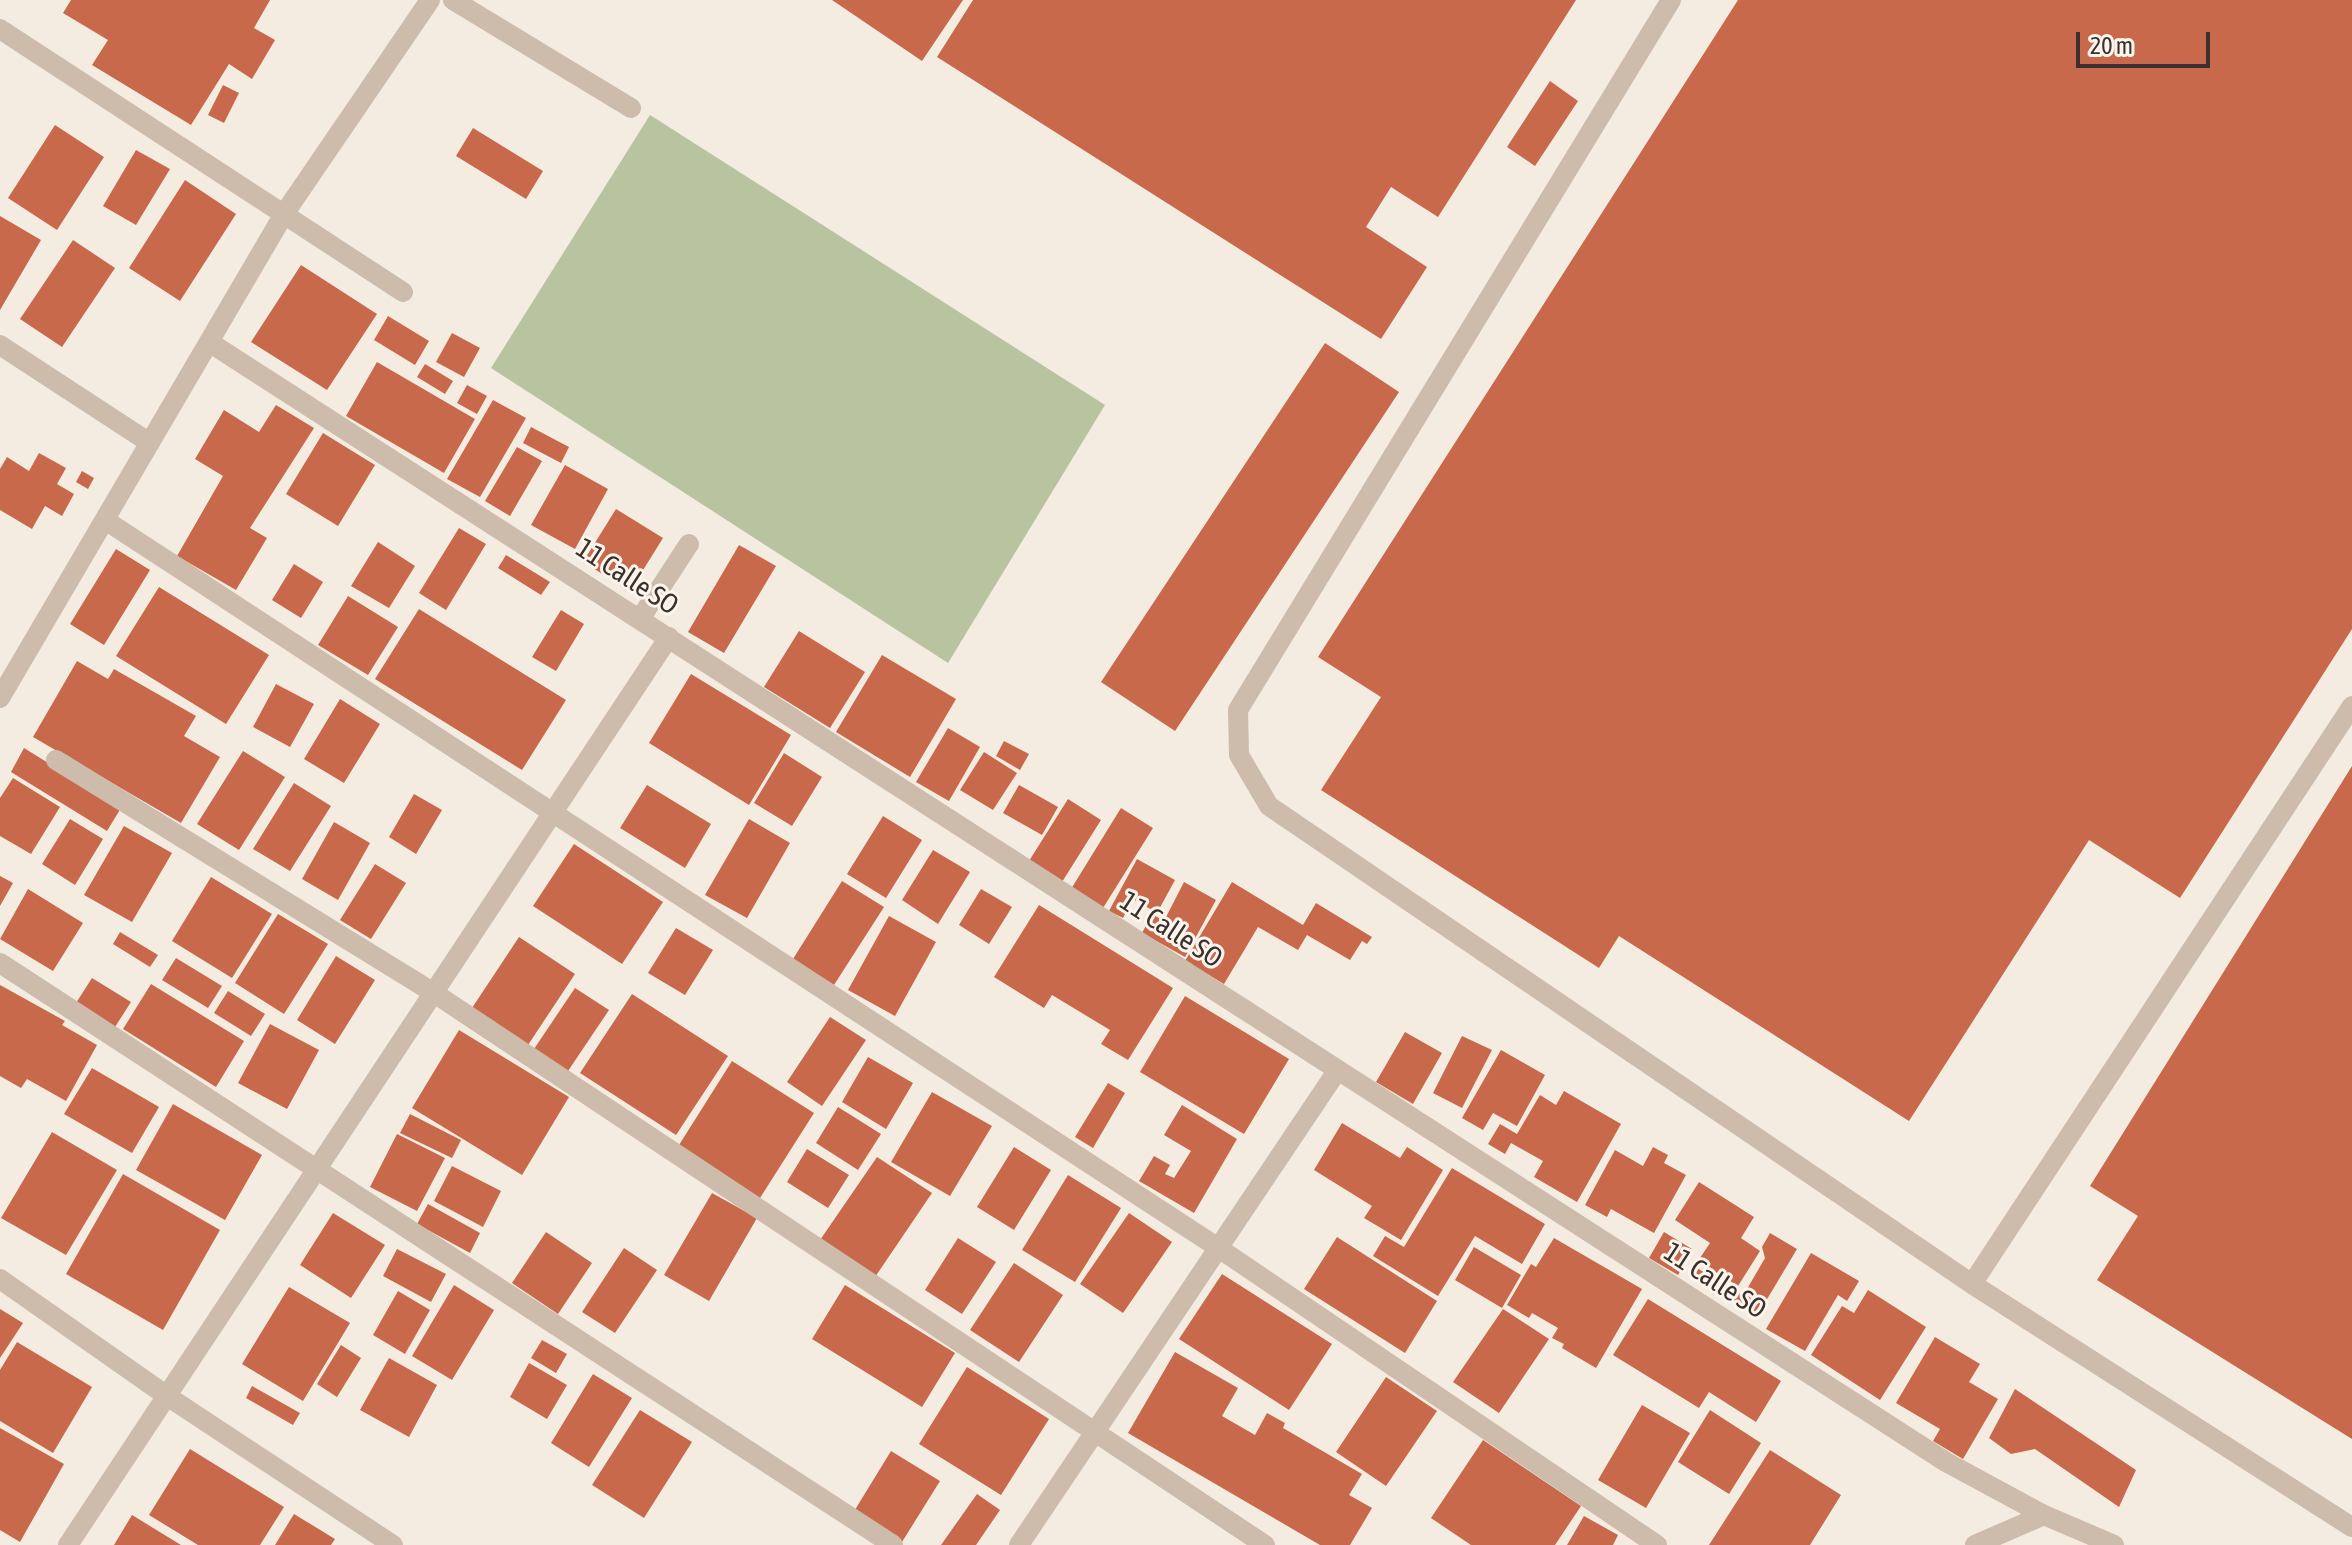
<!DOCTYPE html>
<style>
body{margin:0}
#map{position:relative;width:2352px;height:1545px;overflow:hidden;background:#f4ebe1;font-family:"Asap Condensed",sans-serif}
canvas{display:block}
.scale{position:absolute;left:2076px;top:32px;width:134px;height:36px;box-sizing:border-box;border:4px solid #3b302b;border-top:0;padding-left:10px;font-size:24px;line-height:28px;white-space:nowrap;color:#3b302b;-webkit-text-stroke:6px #fbf5ee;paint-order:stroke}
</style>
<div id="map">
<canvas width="2352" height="1545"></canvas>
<div class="scale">20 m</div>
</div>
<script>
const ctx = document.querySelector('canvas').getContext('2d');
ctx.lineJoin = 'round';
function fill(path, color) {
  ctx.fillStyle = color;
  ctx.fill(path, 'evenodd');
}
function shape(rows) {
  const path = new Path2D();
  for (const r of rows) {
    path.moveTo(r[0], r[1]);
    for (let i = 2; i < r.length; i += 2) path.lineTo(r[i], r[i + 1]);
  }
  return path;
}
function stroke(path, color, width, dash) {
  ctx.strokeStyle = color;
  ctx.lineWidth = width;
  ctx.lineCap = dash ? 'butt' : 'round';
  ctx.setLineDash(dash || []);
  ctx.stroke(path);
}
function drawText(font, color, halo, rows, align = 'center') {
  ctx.font = font + ' "Asap Condensed",sans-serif';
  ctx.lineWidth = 6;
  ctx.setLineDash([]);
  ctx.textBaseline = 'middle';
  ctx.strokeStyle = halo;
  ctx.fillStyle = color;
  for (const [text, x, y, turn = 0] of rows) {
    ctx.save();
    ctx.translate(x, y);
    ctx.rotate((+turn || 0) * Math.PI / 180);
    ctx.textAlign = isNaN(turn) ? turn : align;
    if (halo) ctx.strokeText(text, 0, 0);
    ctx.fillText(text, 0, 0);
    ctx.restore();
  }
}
fill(shape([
 [650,115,1105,405,948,663,491,368]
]), '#b8c4a0');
fill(shape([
 [71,0,270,0,254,28,275,40,252,79,229,64,191,125,92,65,108,40,63,13],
 [832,0,963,0,922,61],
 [973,0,1576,0,1438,217,1391,187,1366,227,1427,267,1381,339,937,57],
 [1738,0,2352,0,2352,629,2180,898,2089,840,1909,1121,1619,936,1599,968,1321,790,1381,697,1318,657],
 [1550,81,1578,101,1535,166,1507,147],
 [223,85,239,93,224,123,208,115],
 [55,125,104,157,57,230,8,198],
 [473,128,543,171,526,199,456,156],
 [136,150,170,169,136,225,103,206],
 [185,180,236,214,180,301,129,268],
 [0,216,41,240,0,310],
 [73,240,115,268,62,347,20,319],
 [301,265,377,314,327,390,251,342],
 [388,316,429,341,415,365,374,340],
 [452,333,480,348,464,377,436,362],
 [1325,343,1399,392,1175,731,1101,682],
 [377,362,475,419,444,473,346,416],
 [425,364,453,381,445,394,417,377],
 [467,385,487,396,477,414,457,403],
 [493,400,526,418,480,497,447,479],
 [276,405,314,428,250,528,267,538,236,590,177,556,223,476,195,459,224,410,259,432],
 [531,427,569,447,561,463,523,443],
 [323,433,375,465,338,526,286,494],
 [517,447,542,461,510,516,485,501],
 [39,453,66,468,57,484,74,494,62,516,45,506,32,529,0,510,0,469,7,457,29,471],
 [565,465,608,489,575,549,531,525],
 [82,471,94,478,88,489,76,482],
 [616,509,663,538,630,591,583,562],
 [459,528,486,544,446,610,419,593],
 [378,542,415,566,389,608,351,586],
 [739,545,776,566,724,653,688,632],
 [116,549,150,570,104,645,70,624],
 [506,555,550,582,541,595,498,568],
 [294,564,323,582,301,618,272,600],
 [159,587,269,655,226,724,116,656],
 [348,596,398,627,368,675,318,645],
 [419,609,566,700,522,770,375,679],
 [561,610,584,624,556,671,532,657],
 [799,631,865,672,830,728,764,687],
 [882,655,956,699,910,777,836,732],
 [77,661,108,679,114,669,196,716,184,736,220,757,181,823,33,737],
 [691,674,791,735,749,805,649,743],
 [276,684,314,704,290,747,253,727],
 [340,699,380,724,344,783,304,759],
 [948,728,980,747,949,801,916,782],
 [1004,741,1029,754,1020,770,996,756],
 [24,748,121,808,107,831,11,772],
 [243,751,285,777,239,850,197,824],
 [984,752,1017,773,993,810,960,790],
 [784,753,822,777,792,826,754,803],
 [2352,766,2352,1439,2097,1280,2138,1216,2090,1186],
 [13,778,60,807,31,854,0,836,0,798],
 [294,783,331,806,290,871,253,849],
 [647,785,711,824,685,868,620,828],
 [1019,785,1058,807,1042,835,1003,813],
 [414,794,442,810,416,854,389,837],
 [1068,799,1101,820,1062,882,1029,861],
 [1121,808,1153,828,1103,908,1071,889],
 [883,816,922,840,886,898,847,874],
 [70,819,103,839,75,885,42,864],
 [749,819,790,843,747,918,705,895],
 [334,822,370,843,338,900,302,879],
 [124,826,172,853,132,922,84,895],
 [574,844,663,902,622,964,533,906],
 [933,850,970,872,938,924,902,900],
 [1137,859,1175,880,1157,913,1133,899,1123,918,1109,911],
 [375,864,406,883,371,939,340,920],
 [0,876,13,883,0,906],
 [211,877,272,914,232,978,172,941],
 [842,881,884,907,834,985,793,959],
 [1184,882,1216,900,1185,957,1142,933,1152,914,1164,921],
 [1232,882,1303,925,1316,903,1372,937,1367,944,1362,941,1350,960,1307,935,1298,950,1258,927,1224,984,1185,961],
 [28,889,83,923,53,971,0,939],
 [981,889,1012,907,989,944,959,925],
 [1039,905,1173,988,1128,1060,1101,1044,1110,1030,1052,995,1044,1008,994,977],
 [278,914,328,944,284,1014,235,983],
 [889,916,936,942,895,1016,848,990],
 [676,928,713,950,685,995,648,973],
 [120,932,158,955,150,967,113,944],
 [519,937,575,974,528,1045,472,1008],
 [336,956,375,980,335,1044,297,1020],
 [176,958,222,986,208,1008,162,980],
 [92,978,131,1002,115,1027,76,1003],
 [151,984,244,1041,216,1087,123,1029],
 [0,985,65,1021,62,1025,97,1045,66,1101,27,1079,21,1088,0,1076],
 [575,988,609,1010,568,1071,534,1049],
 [228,991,265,1014,251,1036,214,1013],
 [632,994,728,1056,676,1135,580,1073],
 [1185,996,1289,1059,1244,1134,1140,1072],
 [830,1017,866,1040,822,1106,787,1082],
 [270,1024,319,1050,287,1109,238,1083],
 [459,1030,569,1097,522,1175,412,1108],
 [1405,1032,1442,1053,1413,1104,1376,1082],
 [1462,1036,1492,1050,1462,1108,1433,1093],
 [1501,1050,1545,1075,1517,1126,1493,1113,1483,1130,1462,1118],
 [868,1057,913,1083,886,1129,842,1102],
 [732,1061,814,1113,760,1198,679,1145],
 [92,1068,159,1107,132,1153,64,1114],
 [1108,1083,1125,1093,1093,1148,1075,1137],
 [1564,1091,1621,1124,1577,1202,1534,1177,1543,1161,1511,1143,1505,1154,1488,1144,1500,1124,1517,1134,1540,1095,1556,1105],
 [932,1092,992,1126,950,1196,891,1162],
 [173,1104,262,1155,225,1220,136,1170],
 [1182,1105,1237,1139,1194,1213,1139,1181,1154,1156,1170,1165,1165,1174,1174,1178,1191,1151,1164,1135],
 [838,1107,881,1134,858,1170,816,1143],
 [410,1114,461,1140,452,1158,400,1133],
 [1342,1123,1400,1158,1407,1147,1443,1170,1401,1240,1364,1218,1372,1206,1314,1170],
 [52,1132,117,1170,66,1255,1,1218],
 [397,1134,445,1158,417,1211,370,1187],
 [1014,1147,1051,1170,1014,1230,977,1207],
 [1653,1147,1668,1155,1664,1163,1686,1175,1654,1233,1611,1209,1607,1217,1585,1205,1615,1150,1643,1166],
 [807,1149,849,1175,828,1208,787,1182],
 [877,1157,932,1193,873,1280,818,1243],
 [452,1166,501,1191,483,1227,434,1201],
 [1452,1168,1545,1224,1522,1264,1475,1236,1438,1296,1373,1256,1385,1236,1404,1247],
 [123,1174,220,1230,163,1330,66,1274],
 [1068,1175,1121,1208,1075,1282,1022,1250],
 [1699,1182,1754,1217,1741,1238,1760,1251,1738,1286,1698,1261,1710,1243,1675,1220],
 [712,1193,757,1218,709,1301,664,1275],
 [428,1204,480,1233,470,1253,417,1224],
 [333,1213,385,1245,351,1298,300,1265],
 [1129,1213,1172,1242,1123,1313,1080,1284],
 [546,1232,592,1263,558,1314,512,1283],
 [1664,1232,1692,1249,1678,1275,1649,1258],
 [1770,1233,1797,1249,1757,1316,1691,1277,1697,1268,1743,1296,1765,1258,1762,1247],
 [1337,1237,1437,1301,1405,1353,1304,1289],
 [958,1238,996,1262,962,1314,925,1290],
 [1554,1238,1642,1289,1596,1368,1562,1348,1564,1344,1552,1338,1558,1328,1532,1313,1529,1318,1507,1305,1531,1264,1536,1267],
 [1474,1247,1521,1275,1502,1308,1455,1280],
 [624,1248,657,1270,615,1333,582,1312],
 [397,1249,446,1274,431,1302,383,1276],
 [1811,1253,1859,1281,1847,1301,1838,1295,1805,1351,1766,1329],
 [1014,1263,1063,1295,1019,1362,970,1330],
 [1222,1274,1332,1344,1289,1410,1179,1339],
 [454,1285,494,1310,452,1380,412,1356],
 [845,1285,955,1353,922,1407,812,1339],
 [289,1287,350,1323,303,1401,242,1364],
 [1868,1290,1926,1327,1880,1400,1811,1355,1842,1306,1854,1313],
 [398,1291,430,1310,405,1354,373,1335],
 [1648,1299,1781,1381,1756,1422,1709,1392,1699,1408,1613,1355],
 [0,1309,23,1323,0,1358],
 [1503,1309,1549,1339,1499,1413,1453,1382],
 [1935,1337,1980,1364,1969,1382,1998,1399,1963,1459,1933,1441,1940,1429,1896,1403],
 [542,1340,567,1354,556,1373,531,1358],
 [17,1342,92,1387,53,1453,0,1421,0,1370],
 [341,1345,361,1358,337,1397,317,1384],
 [1175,1352,1238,1388,1222,1416,1255,1435,1267,1413,1285,1423,1283,1428,1362,1474,1349,1495,1372,1508,1350,1545,1320,1545,1128,1433],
 [389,1358,437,1385,409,1437,360,1410],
 [529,1363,567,1385,547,1419,510,1397],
 [967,1367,1049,1419,1001,1495,919,1444],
 [593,1374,632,1398,589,1467,551,1443],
 [1386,1377,1437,1411,1386,1486,1336,1452],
 [252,1386,300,1413,293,1425,246,1398],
 [2015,1389,2136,1470,2119,1507,2035,1449,2011,1454,1989,1438],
 [1642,1405,1690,1433,1646,1508,1598,1480],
 [640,1410,692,1442,644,1518,592,1485],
 [1710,1410,1761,1443,1729,1494,1678,1462],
 [0,1428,64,1464,20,1542,0,1530],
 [1483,1440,1581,1506,1555,1545,1471,1545,1431,1518],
 [190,1449,284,1507,260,1545,198,1545,149,1515],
 [1770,1450,1841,1495,1810,1545,1709,1545],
 [891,1451,940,1481,902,1542,853,1513],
 [977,1494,1000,1510,976,1545,941,1545],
 [294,1514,335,1539,331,1545,275,1545],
 [132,1515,181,1545,114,1545],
 [1584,1516,1618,1535,1613,1545,1567,1545]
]), '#c8694b');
stroke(shape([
 [1671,0,1238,710,1239,755,1269,806,1972,1284,2352,706],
 [1972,1284,2352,1527]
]), '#cdbbac', 20);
stroke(shape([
 [453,0,631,108],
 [0,29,403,292],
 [209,342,1946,1462,2044,1515,2114,1545],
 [0,345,150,443],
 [105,520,1217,1247,1657,1545],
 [640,619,689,544],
 [0,698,284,214,430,0],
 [56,760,434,993,1265,1545],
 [0,963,893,1545],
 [0,1279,167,1396,393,1545],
 [68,1545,669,637],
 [1019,1545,1337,1071],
 [1975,1545,2044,1515]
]), '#cdbbac', 20);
drawText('28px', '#3b302b', '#fbf5ee', [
 ["11 Calle SO",627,577,33],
 ["11 Calle SO",1171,930,33],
 ["11 Calle SO",1715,1281,33]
]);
</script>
